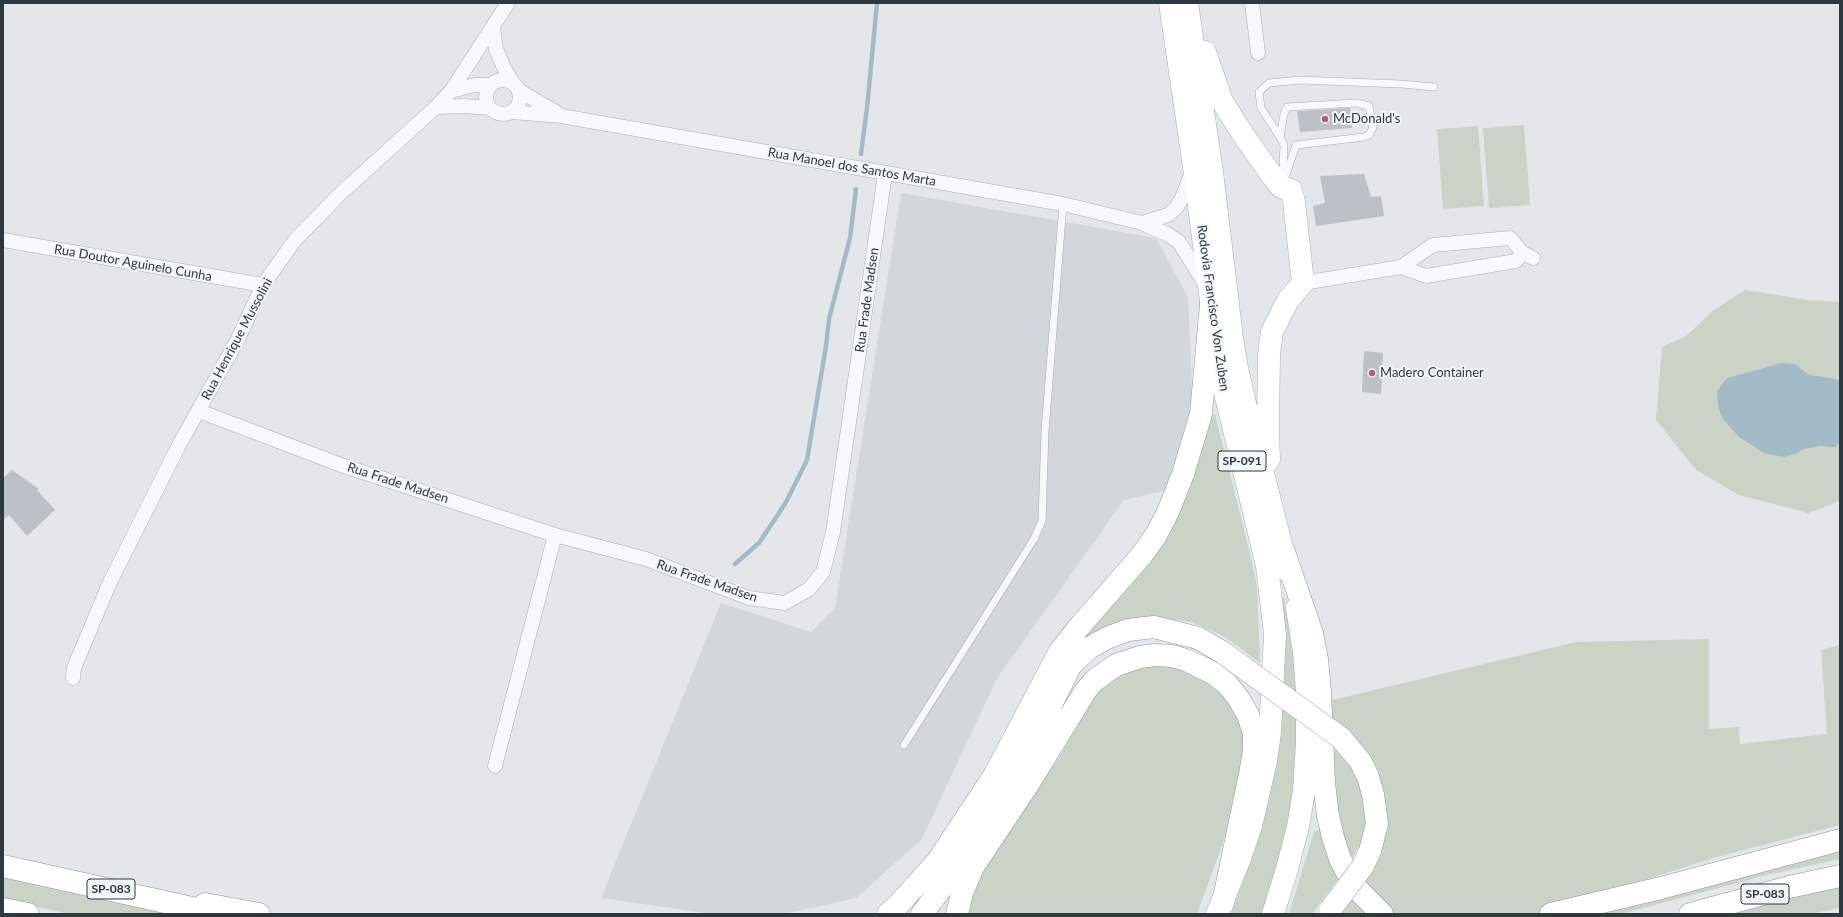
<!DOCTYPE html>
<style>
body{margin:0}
#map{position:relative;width:1843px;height:917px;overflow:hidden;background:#e4e7ea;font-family:Lato,sans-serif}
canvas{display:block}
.frame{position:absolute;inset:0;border:4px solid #2d3841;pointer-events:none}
</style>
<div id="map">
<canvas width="1843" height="917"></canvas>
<div class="frame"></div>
</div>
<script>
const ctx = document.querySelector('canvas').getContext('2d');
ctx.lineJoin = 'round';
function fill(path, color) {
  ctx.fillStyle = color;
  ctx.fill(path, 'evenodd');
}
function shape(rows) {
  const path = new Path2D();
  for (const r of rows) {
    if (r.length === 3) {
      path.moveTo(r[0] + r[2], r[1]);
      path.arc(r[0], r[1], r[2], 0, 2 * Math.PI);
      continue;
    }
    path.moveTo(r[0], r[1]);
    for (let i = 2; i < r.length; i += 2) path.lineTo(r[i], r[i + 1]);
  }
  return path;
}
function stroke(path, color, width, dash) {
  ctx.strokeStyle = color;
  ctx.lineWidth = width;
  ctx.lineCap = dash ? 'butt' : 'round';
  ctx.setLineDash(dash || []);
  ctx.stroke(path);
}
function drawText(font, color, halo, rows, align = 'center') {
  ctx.font = font + ' Lato,sans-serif';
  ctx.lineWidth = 4;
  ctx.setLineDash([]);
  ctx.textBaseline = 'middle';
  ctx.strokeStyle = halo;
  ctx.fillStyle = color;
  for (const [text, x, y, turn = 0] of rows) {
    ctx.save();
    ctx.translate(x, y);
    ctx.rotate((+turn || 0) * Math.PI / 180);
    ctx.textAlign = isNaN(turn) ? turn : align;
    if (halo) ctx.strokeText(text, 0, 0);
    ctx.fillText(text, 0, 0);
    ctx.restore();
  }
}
fill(shape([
 [901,193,1156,238,1188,297,1193,406,1171,489,1124,500,997,678,922,839,856,898,784,914,713,914,601,898,721,603,811,632,835,608]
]), '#d2d7dc');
fill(shape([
 [1524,125,1530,205,1489,208,1483,128],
 [1478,126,1484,206,1443,209,1437,129],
 [1745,290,1808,300,1840,302,1840,501,1808,513,1739,495,1696,470,1656,420,1662,347,1686,336,1714,310],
 [1215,414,1252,562,1257,588,1260,663,1225,637,1206,628,1190,622,1170,619,1151,618,1077,646,1144,567,1207,419],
 [1284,597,1293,646,1297,675,1298,759,1289,818,1282,848,1262,914,1231,914,1255,847,1280,598],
 [1709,639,1709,729,1739,727,1740,744,1827,734,1821,650,1840,645,1840,825,1713,858,1555,909,1535,914,1394,914,1385,908,1364,882,1380,843,1345,729,1327,713,1328,701,1576,642],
 [1156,663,1206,677,1240,713,1246,742,1232,818,1197,914,967,914,968,903,983,872,1063,751,1097,689,1110,678],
 [1329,746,1343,757,1351,767,1358,780,1364,796,1366,825,1364,837,1351,860,1336,820],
 [1321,829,1328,854,1338,879,1312,914,1289,914,1314,832],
 [1840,849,1840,859,1767,875,1621,914,1580,914],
 [3,876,174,914,69,914,3,899],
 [1840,886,1840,908,1810,914,1725,914],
 [1353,899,1368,914,1340,914]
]), '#cbd3c6');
fill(shape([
 [1782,363,1795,364,1809,375,1831,378,1840,381,1840,442,1835,447,1820,446,1804,449,1795,454,1784,457,1764,453,1739,437,1723,419,1718,406,1717,391,1727,378]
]), '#a3bac7');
stroke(shape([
 [861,154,867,108,877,3],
 [735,564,759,543,785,504,807,460,826,346,829,319,850,238,856,189]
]), '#a3bac7', 4.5);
fill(shape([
 [1350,108,1352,128,1300,132,1297,111],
 [1364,174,1371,197,1381,196,1384,216,1316,226,1313,206,1325,203,1320,176],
 [1364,351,1383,353,1381,394,1362,392],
 [12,470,39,489,37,490,55,510,27,536,9,515,3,520,3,478]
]), '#bcc1c7');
const service = shape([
 [1280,137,1261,108,1259,92,1269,83,1300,80,1401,84,1434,87],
 [1274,171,1280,171,1283,168,1284,145,1280,137,1284,114,1287,107,1357,103,1369,106,1373,128,1369,135,1364,137,1296,145,1286,175,1278,179],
 [904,745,1034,539,1042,521,1045,431,1063,204]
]);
const minor = shape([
 [1252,3,1258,53],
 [493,27,496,49,504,68,513,83],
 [503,97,17],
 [518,90,559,114],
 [451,91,475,85,490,85],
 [436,107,465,106,489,108],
 [512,112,561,116,1063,204,1142,223,1169,235,1179,242,1205,284],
 [1142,223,1168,215,1177,207,1182,198,1192,172],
 [3,240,263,285],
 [1401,267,1426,276,1516,261,1523,253],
 [1303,283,1401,267,1433,245,1510,238,1523,253,1533,258],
 [199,411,341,465,555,535,646,559,749,598,785,603,809,589,823,572,833,532,885,174],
 [73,678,74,668,110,582,179,445,237,341,263,285,295,240,340,194,436,107,451,91,508,3],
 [495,766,555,535]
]);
const primary = shape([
 [1170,3,1194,167,1220,372,1267,566,1275,634,1270,732,1266,761,1251,826,1239,861,1217,914],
 [1187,3,1212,172,1232,338,1237,368,1245,403,1288,571],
 [1205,52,1222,101,1242,133,1273,177,1281,187,1291,190,1294,202,1303,283,1288,300,1272,332,1269,354,1268,429,1269,460],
 [1273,914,1287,869,1298,827,1304,791,1307,743,1307,692,1304,652,1297,608]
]);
const motorway = shape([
 [1284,552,1312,633,1317,659,1320,691,1324,783,1328,816,1333,837,1340,859,1347,872,1359,891,1382,914],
 [1341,738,1361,762,1368,777,1373,794,1377,824,1370,851],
 [3,866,219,914],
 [205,904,259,914],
 [3,909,28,914],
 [888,914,899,904,937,862,994,776,1060,651,1079,627,1141,556,1156,535,1168,512,1183,474,1201,414,1211,304],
 [922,914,949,878,1022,762,1071,665,1089,648,1107,638,1128,630,1154,627,1198,638,1222,652],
 [957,914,962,893,973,867,1027,786,1086,690,1095,680,1116,665,1140,657,1155,655,1172,656,1186,660,1213,673,1227,684,1239,699,1248,715,1254,733,1254,751,1250,774,1223,903],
 [1551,914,1661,888,1840,840],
 [1690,914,1789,887,1840,876]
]);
stroke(service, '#a9afb4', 8);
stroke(minor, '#a9afb4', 15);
stroke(primary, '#a4aeb5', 23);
stroke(motorway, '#8d97a0', 23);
stroke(service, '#f6f8f9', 7);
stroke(minor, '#f6f8f9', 14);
stroke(primary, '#fff', 22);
stroke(motorway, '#fff', 22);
const motorwayBridge = shape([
 [1222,652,1341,738],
 [1331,909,1363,866,1370,851]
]);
stroke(motorwayBridge, '#8d97a0', 23, []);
stroke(motorwayBridge, '#fff', 22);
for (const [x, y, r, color] of [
 [1325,119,4,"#c25677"],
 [1372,373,4,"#c25677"]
]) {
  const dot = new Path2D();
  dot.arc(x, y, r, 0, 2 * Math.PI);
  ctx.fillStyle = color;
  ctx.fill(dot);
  stroke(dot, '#f3f6f8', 1.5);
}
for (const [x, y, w] of [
 [1242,461,48],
 [111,889,48],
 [1765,894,48]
]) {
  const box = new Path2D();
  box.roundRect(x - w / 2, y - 10, w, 20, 3);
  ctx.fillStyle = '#f3f6f8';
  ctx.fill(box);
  stroke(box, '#2d3841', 1);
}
drawText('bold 12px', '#2d3841', null, [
 ["SP-091",1242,461],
 ["SP-083",111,889],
 ["SP-083",1765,894]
]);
drawText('13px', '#2d3841', '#f3f6f8', [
 ["McDonald's",1333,119],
 ["Madero Container",1380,373]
], 'left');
drawText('13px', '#2d3841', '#f3f6f8', [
 ["Rua Manoel dos Santos Marta",852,167,10],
 ["Rua Doutor Aguinelo Cunha",133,263,10],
 ["Rua Frade Madsen",867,300,-82],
 ["Rodovia Francisco Von Zuben",1213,308,82],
 ["Rua Henrique Mussolini",237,339,-62],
 ["Rua Frade Madsen",398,483,18],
 ["Rua Frade Madsen",707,581,19]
]);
</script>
